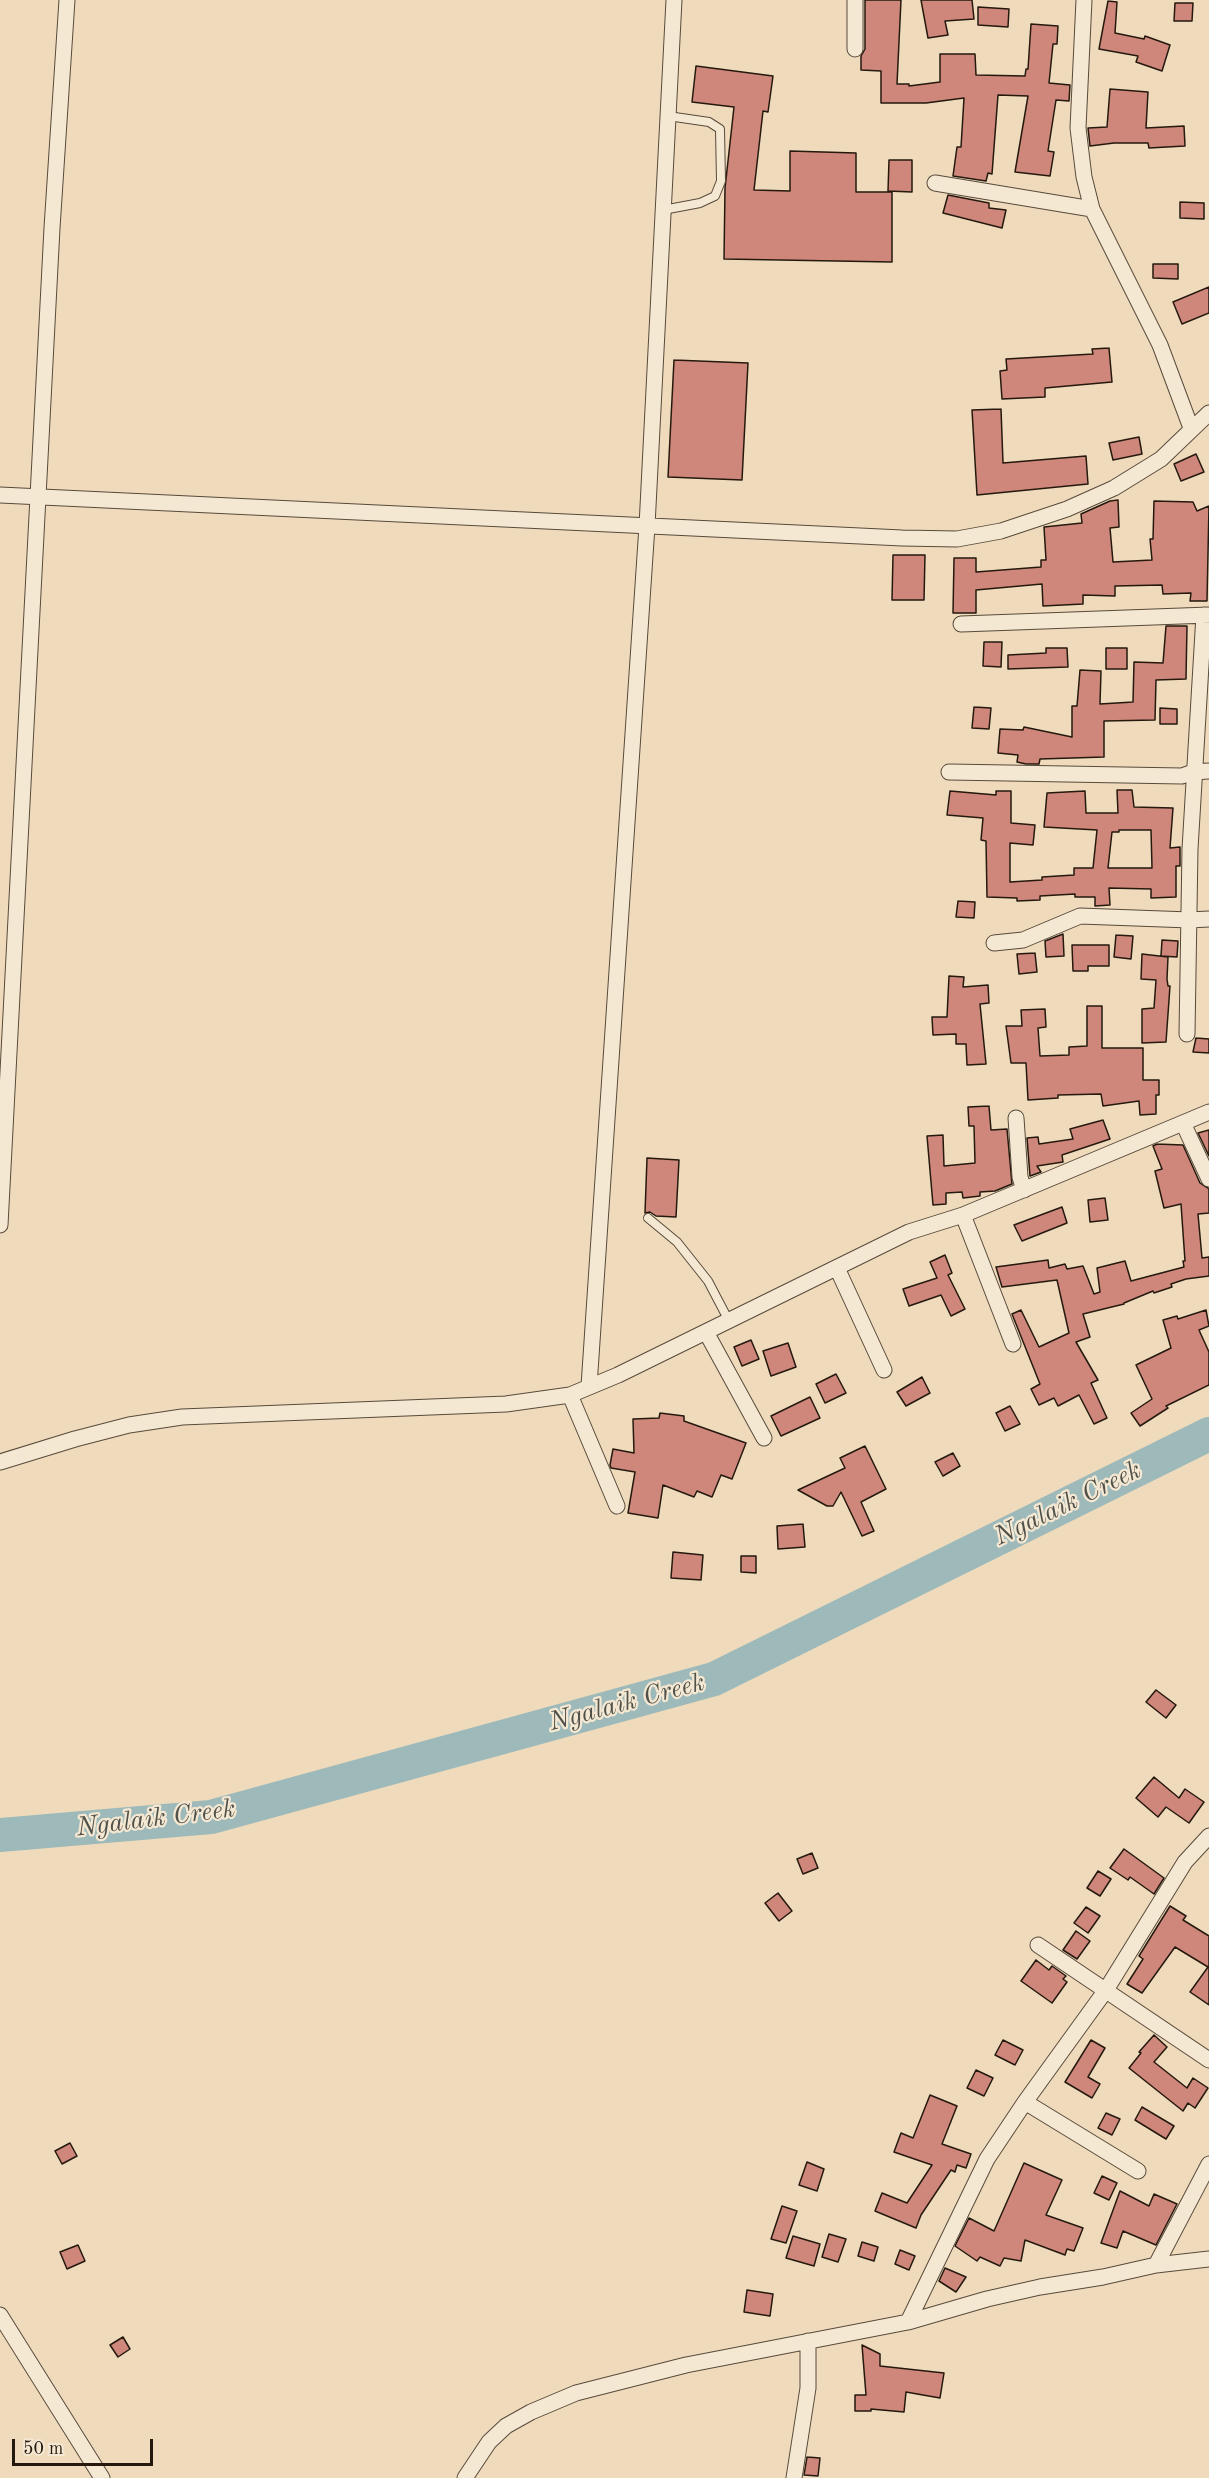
<!DOCTYPE html>
<style>
body{margin:0}
#map{position:relative;width:1209px;height:2478px;overflow:hidden;background:#efdbbc;font-family:"Old Standard TT",serif}
canvas{display:block}
.scale{position:absolute;left:12px;top:2439px;width:141px;height:27px;box-sizing:border-box;border:3px solid #25190e;border-top:0;padding-left:8px;font-size:18px;line-height:21px;white-space:nowrap;color:#25190e;-webkit-text-stroke:4px #f5e8d3;paint-order:stroke}
</style>
<div id="map">
<canvas width="1209" height="2478"></canvas>
<div class="scale">50 m</div>
</div>
<script>
const ctx = document.querySelector('canvas').getContext('2d');
ctx.lineJoin = 'round';
function shape(rows) {
  const path = new Path2D();
  for (const r of rows) {
    path.moveTo(r[0], r[1]);
    for (let i = 2; i < r.length; i += 2) path.lineTo(r[i], r[i + 1]);
  }
  return path;
}
function stroke(path, color, width, dash) {
  ctx.strokeStyle = color;
  ctx.lineWidth = width;
  ctx.lineCap = dash ? 'butt' : 'round';
  ctx.setLineDash(dash || []);
  ctx.stroke(path);
}
function fill(path, color) {
  ctx.fillStyle = color;
  ctx.fill(path, 'evenodd');
}
function drawText(font, color, halo, rows, align = 'center') {
  ctx.font = font + ' "Old Standard TT",serif';
  ctx.lineWidth = 4.5;
  ctx.setLineDash([]);
  ctx.textBaseline = 'middle';
  ctx.strokeStyle = halo;
  ctx.fillStyle = color;
  for (const [text, x, y, turn = 0] of rows) {
    ctx.save();
    ctx.translate(x, y);
    ctx.rotate((+turn || 0) * Math.PI / 180);
    ctx.textAlign = isNaN(turn) ? turn : align;
    if (halo) ctx.strokeText(text, 0, 0);
    ctx.fillText(text, 0, 0);
    ctx.restore();
  }
}
stroke(shape([
 [0,1835,211,1817,714,1679,1209,1434]
]), '#9db9ba', 34);
const building = shape([
 [865,0,901,0,897,84,909,84,909,86,940,82,940,54,975,54,976,75,1025,76,1026,69,1028,69,1031,24,1058,26,1057,44,1053,44,1049,83,1070,85,1069,101,1056,100,1048,151,1054,152,1050,176,1015,172,1028,96,998,95,992,174,988,173,986,181,953,176,957,147,961,147,964,98,926,103,881,103,881,71,861,70,861,56,865,49,865,0],
 [921,0,972,0,974,19,945,21,948,35,928,38,921,0],
 [1108,1,1117,2,1115,33,1144,39,1145,36,1170,45,1162,71,1136,62,1138,56,1099,49,1108,1],
 [1175,3,1193,3,1192,21,1174,21,1175,3],
 [978,7,1009,9,1008,27,978,25,978,7],
 [696,66,773,76,768,112,763,111,754,190,790,191,790,151,856,153,856,192,892,192,892,262,724,259,725,188,734,107,692,102,696,66],
 [1110,89,1148,92,1146,128,1184,126,1185,146,1149,148,1148,143,1114,143,1090,146,1088,128,1107,127,1110,89],
 [889,160,912,160,912,192,888,191,889,160],
 [948,195,989,203,989,208,1006,210,1002,228,943,213,948,195],
 [1180,202,1204,203,1204,219,1180,218,1180,202],
 [1153,264,1178,264,1178,279,1153,278,1153,264],
 [1209,287,1209,313,1182,324,1173,302,1209,287],
 [1109,348,1112,382,1045,388,1045,397,1002,399,1000,371,1007,370,1006,359,1093,354,1092,349,1109,348],
 [674,360,748,363,742,480,668,477,674,360],
 [1001,409,1003,463,1086,456,1088,484,977,495,972,410,1001,409],
 [1139,437,1142,454,1113,460,1109,443,1139,437],
 [1196,454,1204,472,1181,481,1174,464,1196,454],
 [1118,500,1119,527,1110,528,1113,562,1152,560,1150,539,1153,539,1154,501,1193,502,1197,511,1209,506,1207,601,1190,601,1191,593,1163,594,1162,585,1115,586,1115,596,1083,595,1083,604,1043,606,1042,584,976,590,976,613,953,613,954,558,976,558,976,572,1041,567,1041,560,1046,560,1044,527,1082,523,1081,514,1110,501,1118,500],
 [893,555,925,555,924,600,892,600,893,555],
 [1166,626,1187,626,1186,679,1156,680,1155,720,1104,721,1104,757,1040,759,1039,764,1026,764,1017,762,1018,755,998,753,1000,729,1023,730,1024,727,1072,737,1072,706,1077,706,1080,670,1101,671,1100,704,1133,702,1134,662,1163,663,1166,626],
 [984,642,1002,642,1001,667,983,666,984,642],
 [1046,648,1067,648,1068,667,1008,669,1008,655,1046,653,1046,648],
 [1106,648,1127,648,1127,669,1106,669,1106,648],
 [974,707,991,708,989,729,972,728,974,707],
 [1160,708,1177,709,1177,724,1160,724,1160,708],
 [1117,790,1132,790,1134,807,1173,808,1170,848,1180,847,1180,866,1176,866,1176,897,1151,898,1151,889,1109,888,1110,905,1095,906,1095,897,1075,897,1075,894,1040,896,1040,900,1017,901,1017,898,987,897,986,841,981,840,983,818,947,815,950,791,996,795,996,791,1011,791,1011,823,1035,825,1033,845,1010,843,1010,882,1042,880,1042,877,1074,875,1074,868,1093,868,1097,830,1044,827,1047,793,1085,791,1086,813,1118,813,1117,790],
 [1119,830,1151,830,1152,868,1108,868,1112,832,1119,832,1119,830],
 [958,901,975,902,974,918,956,917,958,901],
 [1063,934,1064,956,1046,957,1045,941,1063,934],
 [1116,935,1133,936,1131,959,1114,957,1116,935],
 [1162,940,1178,941,1177,957,1161,956,1162,940],
 [1072,945,1109,945,1109,966,1088,966,1088,971,1073,971,1072,945],
 [1035,953,1037,972,1019,974,1017,954,1035,953],
 [1142,954,1168,957,1167,979,1168,986,1170,986,1166,1042,1142,1043,1142,1009,1154,1008,1156,980,1141,979,1142,954],
 [949,976,964,977,963,987,988,985,989,1003,980,1004,986,1064,967,1065,966,1044,956,1044,956,1034,933,1035,932,1017,947,1017,949,976],
 [1087,1006,1102,1006,1102,1048,1143,1048,1143,1080,1159,1080,1159,1095,1156,1095,1156,1114,1140,1115,1139,1101,1103,1106,1101,1094,1058,1095,1058,1098,1028,1100,1026,1063,1011,1063,1006,1026,1022,1026,1021,1010,1045,1009,1046,1027,1038,1028,1040,1056,1069,1055,1069,1047,1087,1046,1087,1006],
 [1196,1038,1209,1039,1209,1053,1193,1052,1196,1038],
 [989,1106,991,1130,1007,1129,1012,1184,995,1191,980,1192,980,1196,963,1198,962,1192,946,1193,946,1204,933,1205,927,1136,943,1135,944,1166,975,1163,974,1126,969,1126,968,1107,989,1106],
 [1103,1120,1110,1139,1062,1155,1063,1162,1037,1166,1041,1172,1030,1176,1027,1138,1038,1137,1039,1144,1073,1139,1070,1129,1103,1120],
 [1209,1130,1209,1156,1198,1133,1209,1130],
 [1157,1144,1183,1145,1200,1183,1209,1189,1209,1213,1198,1214,1202,1258,1209,1257,1209,1276,1186,1279,1171,1284,1172,1287,1154,1293,1153,1291,1124,1303,1124,1304,1083,1314,1090,1337,1076,1342,1098,1380,1091,1383,1107,1418,1094,1424,1079,1395,1058,1406,1054,1398,1039,1405,1031,1389,1040,1384,1012,1314,1021,1310,1039,1347,1069,1333,1057,1280,1002,1287,996,1267,1048,1260,1049,1268,1065,1264,1067,1269,1083,1266,1094,1294,1100,1292,1097,1268,1125,1261,1131,1281,1184,1267,1183,1261,1185,1261,1181,1204,1164,1208,1155,1171,1162,1169,1153,1146,1157,1144],
 [647,1158,679,1160,676,1217,656,1216,650,1212,645,1213,647,1158],
 [1105,1198,1108,1220,1090,1222,1088,1200,1105,1198],
 [1062,1207,1067,1223,1022,1241,1014,1225,1062,1207],
 [945,1255,952,1273,948,1275,965,1309,951,1316,941,1295,909,1306,903,1289,937,1278,930,1262,945,1255],
 [1206,1310,1209,1326,1199,1330,1209,1352,1209,1385,1166,1406,1168,1408,1140,1426,1131,1413,1152,1399,1136,1365,1171,1348,1163,1320,1177,1316,1178,1319,1206,1310],
 [751,1340,759,1359,742,1366,734,1347,751,1340],
 [788,1343,796,1367,771,1376,763,1351,788,1343],
 [836,1374,846,1393,825,1403,816,1384,836,1374],
 [922,1377,930,1393,906,1406,897,1392,922,1377],
 [810,1397,820,1418,781,1436,771,1416,810,1397],
 [1010,1406,1020,1424,1005,1431,996,1413,1010,1406],
 [660,1413,684,1416,684,1421,746,1443,732,1479,721,1475,712,1497,697,1491,694,1497,663,1485,658,1518,628,1513,635,1472,611,1468,610,1465,613,1449,634,1453,633,1419,659,1418,660,1413],
 [865,1446,886,1489,861,1502,874,1531,862,1536,841,1492,833,1506,827,1506,798,1490,845,1468,840,1458,865,1446],
 [953,1453,960,1466,943,1476,935,1462,953,1453],
 [803,1524,805,1547,778,1549,777,1526,803,1524],
 [673,1552,703,1555,701,1580,671,1578,673,1552],
 [741,1556,756,1556,756,1573,741,1572,741,1556],
 [1156,1690,1176,1705,1166,1718,1146,1702,1156,1690],
 [1154,1777,1179,1798,1185,1789,1204,1802,1189,1823,1166,1807,1158,1817,1136,1798,1154,1777],
 [1124,1849,1164,1878,1154,1894,1130,1877,1128,1880,1110,1868,1124,1849],
 [812,1853,818,1868,803,1874,797,1859,812,1853],
 [1098,1871,1111,1879,1100,1896,1087,1888,1098,1871],
 [778,1893,792,1911,779,1921,765,1903,778,1893],
 [1170,1906,1186,1916,1183,1920,1209,1936,1209,2005,1190,1992,1208,1967,1175,1947,1142,1993,1127,1984,1143,1959,1139,1956,1170,1906],
 [1086,1907,1100,1916,1088,1933,1074,1923,1086,1907],
 [1076,1931,1090,1941,1077,1959,1063,1950,1076,1931],
 [1036,1960,1049,1970,1052,1966,1066,1976,1063,1979,1067,1982,1052,2003,1021,1981,1036,1960],
 [1154,2035,1167,2047,1154,2062,1187,2088,1193,2078,1208,2088,1195,2108,1188,2103,1183,2111,1129,2068,1141,2053,1139,2052,1154,2035],
 [1003,2040,1023,2050,1015,2065,995,2055,1003,2040],
 [1091,2040,1105,2048,1088,2077,1100,2084,1092,2098,1065,2082,1091,2040],
 [976,2070,993,2078,984,2096,967,2088,976,2070],
 [930,2095,957,2106,942,2144,971,2154,966,2168,957,2165,955,2172,951,2170,921,2215,916,2228,875,2211,882,2193,907,2203,932,2165,894,2152,901,2133,913,2138,930,2095],
 [1142,2107,1174,2126,1166,2139,1135,2120,1142,2107],
 [1106,2113,1120,2119,1112,2135,1098,2128,1106,2113],
 [70,2143,77,2156,62,2164,55,2151,70,2143],
 [807,2162,824,2169,817,2191,799,2185,807,2162],
 [1024,2163,1062,2180,1046,2215,1083,2228,1074,2251,1067,2249,1065,2255,1025,2240,1021,2261,1004,2258,1000,2266,980,2257,977,2261,955,2246,969,2218,994,2231,1024,2163],
 [1102,2176,1117,2183,1109,2200,1094,2193,1102,2176],
 [1120,2191,1149,2206,1154,2194,1177,2204,1156,2245,1123,2231,1117,2248,1101,2243,1120,2191],
 [782,2206,797,2211,786,2243,771,2239,782,2206],
 [829,2234,846,2239,838,2262,822,2257,829,2234],
 [793,2236,820,2244,814,2266,786,2258,793,2236],
 [862,2242,878,2247,874,2261,858,2256,862,2242],
 [78,2245,85,2261,67,2269,60,2252,78,2245],
 [900,2250,915,2256,909,2270,895,2264,900,2250],
 [945,2268,966,2277,956,2292,939,2281,945,2268],
 [747,2290,773,2294,770,2316,744,2312,747,2290],
 [123,2337,130,2349,118,2357,110,2345,123,2337],
 [862,2345,880,2354,880,2366,944,2373,940,2398,906,2392,904,2412,871,2409,871,2411,855,2411,855,2395,866,2395,862,2345],
 [807,2457,820,2458,818,2476,804,2475,807,2457]
]);
fill(building, '#ce877a');
stroke(building, '#25190e', 1.5);
const lane = shape([
 [663,210,700,203,715,196,721,181,720,129,709,122,668,116],
 [648,1218,677,1242,708,1281,729,1321]
]);
const street = shape([
 [855,0,855,49],
 [1084,0,1078,128,1084,177,1092,209,1160,345,1191,428],
 [935,183,1092,209],
 [0,495,902,538,957,539,1001,531,1067,509,1114,488,1161,459,1209,413],
 [961,624,1209,615],
 [949,772,1182,776,1193,772,1209,771],
 [994,943,1023,940,1080,916,1190,920,1209,919],
 [1187,1034,1190,849,1204,615],
 [1016,1118,1020,1177,1024,1190],
 [1183,1123,1209,1179],
 [963,1215,1013,1344],
 [0,1225,52,228,67,0],
 [837,1268,884,1370],
 [706,1332,764,1438],
 [589,1386,647,526,674,0],
 [570,1395,617,1506],
 [0,1462,75,1439,129,1425,182,1417,506,1404,570,1395,618,1375,909,1232,963,1215,1209,1112],
 [1038,1945,1209,2060],
 [1025,2102,1138,2171],
 [1156,2265,1209,2164],
 [0,2315,102,2478],
 [908,2322,987,2159,1025,2102,1106,1990,1185,1862,1209,1836],
 [465,2478,489,2442,506,2426,531,2412,576,2393,686,2365,908,2322,987,2299,1040,2287,1103,2277,1156,2265,1209,2259],
 [794,2478,808,2388,808,2341]
]);
stroke(lane, '#584a3a', 10);
stroke(street, '#584a3a', 17);
stroke(lane, '#f5e8d3', 8);
stroke(street, '#f5e8d3', 15);
drawText('italic 26px', '#4f514a', '#f5e8d3', [
 ["Ngalaik Creek",1068,1504,-26],
 ["Ngalaik Creek",627,1703,-15],
 ["Ngalaik Creek",156,1819,-7]
]);
</script>
